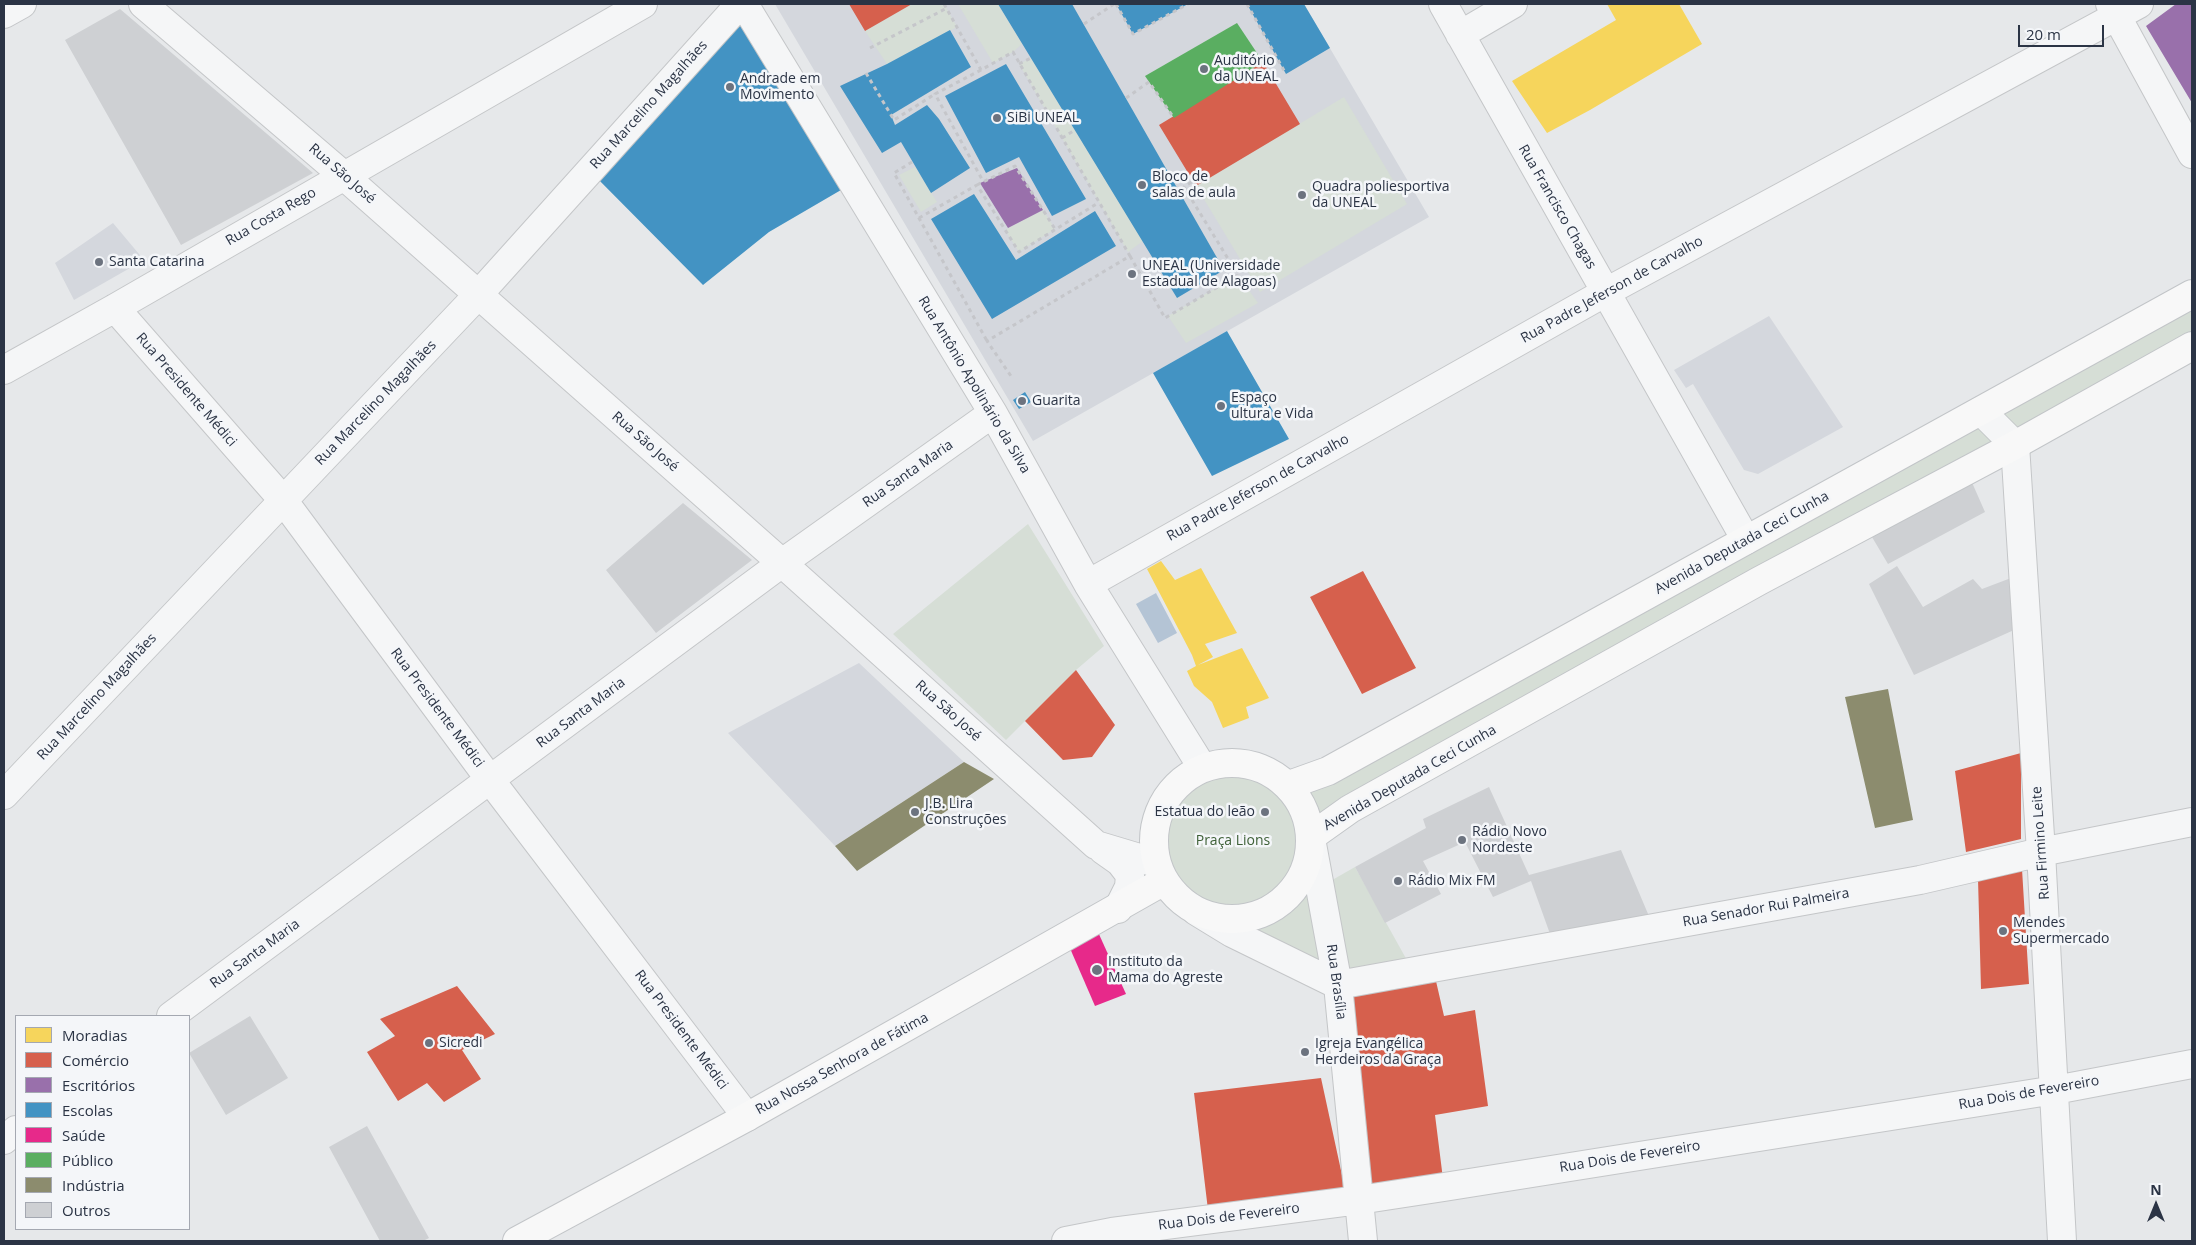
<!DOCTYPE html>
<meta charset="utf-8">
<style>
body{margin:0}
#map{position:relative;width:2196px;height:1245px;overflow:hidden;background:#e6e8ea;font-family:"Open Sans",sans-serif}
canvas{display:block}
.frame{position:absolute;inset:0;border:5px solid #2b3445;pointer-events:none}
.legend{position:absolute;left:15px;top:1015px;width:175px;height:215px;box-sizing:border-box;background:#f4f6f9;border:1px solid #a4a8b1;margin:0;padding:6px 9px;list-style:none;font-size:15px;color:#2b3445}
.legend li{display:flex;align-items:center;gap:10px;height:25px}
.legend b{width:25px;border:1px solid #a4a8b1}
.north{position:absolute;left:2131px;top:1180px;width:50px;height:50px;-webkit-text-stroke:4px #f4f6f9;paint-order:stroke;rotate:0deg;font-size:14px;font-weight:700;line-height:20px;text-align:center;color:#2b3445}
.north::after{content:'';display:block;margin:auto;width:18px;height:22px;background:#2b3445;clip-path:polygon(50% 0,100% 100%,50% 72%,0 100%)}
.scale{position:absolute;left:2018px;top:25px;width:86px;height:22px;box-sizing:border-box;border:2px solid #2b3445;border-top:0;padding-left:6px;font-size:15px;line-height:18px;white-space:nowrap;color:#2b3445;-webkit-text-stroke:4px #f4f6f9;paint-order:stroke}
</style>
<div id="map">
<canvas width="2196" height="1245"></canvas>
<div class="frame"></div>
<ul class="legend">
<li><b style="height:14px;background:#f6d55c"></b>Moradias</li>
<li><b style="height:14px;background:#d6604d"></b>Comércio</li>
<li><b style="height:14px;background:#9970ab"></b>Escritórios</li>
<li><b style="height:14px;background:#4393c3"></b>Escolas</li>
<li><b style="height:14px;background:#e7298a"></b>Saúde</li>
<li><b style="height:14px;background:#5aae61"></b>Público</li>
<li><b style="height:14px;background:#8c8c6e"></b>Indústria</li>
<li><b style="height:14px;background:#ced0d3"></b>Outros</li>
</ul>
<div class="north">N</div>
<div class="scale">20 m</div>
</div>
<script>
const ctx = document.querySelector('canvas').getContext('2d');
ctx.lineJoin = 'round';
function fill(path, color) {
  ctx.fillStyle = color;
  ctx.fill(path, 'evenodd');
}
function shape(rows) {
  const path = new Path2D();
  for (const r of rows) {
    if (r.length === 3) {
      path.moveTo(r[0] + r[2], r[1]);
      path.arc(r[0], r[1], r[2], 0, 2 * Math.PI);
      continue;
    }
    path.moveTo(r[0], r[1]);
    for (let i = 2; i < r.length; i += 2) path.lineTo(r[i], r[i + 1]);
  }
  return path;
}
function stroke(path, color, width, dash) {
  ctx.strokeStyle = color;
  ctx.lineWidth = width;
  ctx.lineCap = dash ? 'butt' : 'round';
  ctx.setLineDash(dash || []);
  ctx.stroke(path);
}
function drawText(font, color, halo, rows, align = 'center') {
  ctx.font = font + ' "Open Sans",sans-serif';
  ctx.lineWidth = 5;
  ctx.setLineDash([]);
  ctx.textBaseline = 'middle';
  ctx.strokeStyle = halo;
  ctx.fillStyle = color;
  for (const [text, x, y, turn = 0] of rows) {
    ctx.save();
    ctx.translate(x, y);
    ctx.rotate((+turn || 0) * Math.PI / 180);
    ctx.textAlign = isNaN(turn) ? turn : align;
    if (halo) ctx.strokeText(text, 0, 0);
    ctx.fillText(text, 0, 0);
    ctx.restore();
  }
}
fill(shape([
 [775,4,1304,4,1429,217,1033,441],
 [113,223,144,260,74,300,55,263],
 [1769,316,1843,427,1758,474,1744,470,1693,384,1686,388,1674,370],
 [859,663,964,762,835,846,728,733]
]), '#d4d7dd');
fill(shape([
 [912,4,944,4,957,27,887,64,865,31],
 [958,4,998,4,1022,44,1013,52,993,63],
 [1031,58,1143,241,1128,252,1019,64],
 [1344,97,1407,204,1260,292,1196,186],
 [915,167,937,202,921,212,899,175],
 [1043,210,1055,229,1019,252,1005,230],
 [1238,275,1258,303,1186,343,1168,316],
 [2192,294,2192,346,1312,836,1320,887,1355,867,1413,971,1338,985,1196,911,1175,896,1164,881,1156,863,1156,817,1166,796,1202,767,1232,762,1263,768,1289,785],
 [1028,524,1104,646,1076,670,1006,740,893,634]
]), '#d6ded6');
fill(shape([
 [1156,593,1177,633,1158,643,1136,604]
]), '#b4c4d5');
fill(shape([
 [1607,4,1679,4,1702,44,1590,110,1547,133,1512,81,1616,20],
 [1161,561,1175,580,1201,568,1237,633,1205,644,1213,657,1198,665,1242,648,1269,698,1246,707,1249,718,1223,728,1212,702,1194,686,1187,671,1196,666,1192,655,1147,569]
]), '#f6d55c');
fill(shape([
 [849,4,912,4,865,31],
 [1263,62,1300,124,1196,186,1159,125],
 [1363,571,1416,668,1362,694,1310,597],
 [1076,670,1115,725,1092,757,1063,760,1025,721],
 [2021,753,2021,839,1966,852,1955,771],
 [2022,869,2029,984,1981,989,1978,879],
 [1433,968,1444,1016,1475,1010,1488,1106,1435,1115,1444,1187,1359,1200,1338,985],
 [457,986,495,1034,462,1050,481,1079,444,1102,427,1083,398,1101,367,1052,395,1036,380,1019],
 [1321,1078,1345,1189,1208,1210,1194,1093]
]), '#d6604d');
fill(shape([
 [2176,4,2192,4,2192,103,2146,26],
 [1017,168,1043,210,1008,228,980,183]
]), '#9970ab');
fill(shape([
 [740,4,853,183,769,232,703,285,590,171],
 [998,4,1072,4,1224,270,1177,298],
 [1116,4,1188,4,1133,34],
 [1247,4,1304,4,1330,48,1286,74],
 [950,30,971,67,891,115,895,125,927,105,939,119,970,168,931,193,901,142,882,153,840,86,887,64],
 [1006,64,1086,199,1052,216,1019,157,986,173,945,96],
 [974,194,1016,260,1095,211,1116,246,992,319,931,219],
 [1227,331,1289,439,1212,476,1153,373],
 [1025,392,1031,402,1019,409,1013,400]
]), '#4393c3');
fill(shape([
 [1098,932,1126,994,1095,1006,1069,946]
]), '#e7298a');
fill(shape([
 [1237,23,1263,62,1174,118,1145,76]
]), '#5aae61');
fill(shape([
 [1888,689,1913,820,1875,828,1845,697],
 [964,762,994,779,857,871,835,846]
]), '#8c8c6e');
fill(shape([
 [120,9,313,173,181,245,65,40],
 [1970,478,1985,512,1888,564,1869,532],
 [683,503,752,560,656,633,606,570],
 [1897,566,1923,607,1973,579,1982,589,2011,578,2014,630,1914,675,1869,584],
 [1489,787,1529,875,1621,850,1654,928,1554,945,1531,881,1493,897,1465,842,1423,861,1441,894,1385,923,1355,867,1426,828,1423,819],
 [250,1016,288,1078,226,1115,189,1053],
 [367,1126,429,1238,423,1241,380,1241,329,1147]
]), '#ced0d3');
const minor = shape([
 [143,4,343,175,782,563,1096,845,1156,863],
 [744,4,993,413,1088,584,1202,767],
 [1443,4,1746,540],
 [2110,4,2192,154],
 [4,14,22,4],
 [1460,35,1513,4],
 [115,308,283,500,491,781,747,1117],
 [4,370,115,308,643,4],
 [1981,411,2015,445,2041,852,2062,1241],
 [1088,584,1606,292,2139,4],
 [4,795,478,295,740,4],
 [1312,844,1338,985,1363,1241],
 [1103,850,1120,862,1130,875,1129,887,1118,909],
 [1196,911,1232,933,1338,985],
 [1338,985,1920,880,2041,852,2192,822],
 [171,1016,782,563,993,413],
 [4,1140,16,1130],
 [1066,1241,1112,1232,1359,1200,1444,1187,2055,1090,2192,1064]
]);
const major = shape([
 [1232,841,78],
 [1289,785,1328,771,2192,294],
 [1312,836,1350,809,1759,581,2015,445,2192,346],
 [517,1241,747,1117,1164,881]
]);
stroke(minor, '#c4c6c8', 30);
stroke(major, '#c2c5c8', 30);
stroke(shape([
 [944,4,981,70,1013,52,1130,256,987,341,1013,379],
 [1116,4,1133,34,1188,4],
 [1247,4,1286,74],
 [1084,24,1114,4],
 [870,48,947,8],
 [1019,64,1031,58],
 [981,70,935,94,983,181],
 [866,73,894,120,935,94],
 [1126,98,1149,82,1174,118],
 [1062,138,1075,130],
 [912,162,894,173,987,341],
 [977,185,1015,166,1055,229],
 [919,218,977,185,1019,252,1098,203],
 [1130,256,1165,318,1238,275,1184,187,1193,181]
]), '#c5c6ca', 3, [4, 4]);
stroke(minor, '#f5f6f7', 28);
stroke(major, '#f8f8f8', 28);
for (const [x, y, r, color] of [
 [1204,69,5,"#6c737f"],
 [730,87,5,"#6c737f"],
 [997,118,5,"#6c737f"],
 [1142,185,5,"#6c737f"],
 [1302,195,5,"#6c737f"],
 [99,262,5,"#6c737f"],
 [1132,274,5,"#6c737f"],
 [1022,401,5,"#6c737f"],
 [1221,406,5,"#6c737f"],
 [915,812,5,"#6c737f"],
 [1265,812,5,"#6c737f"],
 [1462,840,5,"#6c737f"],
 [1398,881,5,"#6c737f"],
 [2003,931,5,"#6c737f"],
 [1097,970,6,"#6c737f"],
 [429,1043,5,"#6c737f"],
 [1305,1052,5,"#6c737f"]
]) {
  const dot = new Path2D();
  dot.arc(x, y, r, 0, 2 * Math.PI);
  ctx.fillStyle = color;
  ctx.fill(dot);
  stroke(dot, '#f4f6f9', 2);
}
drawText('14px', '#2b3445', '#f4f6f9', [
 ["Auditório",1214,61],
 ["da UNEAL",1214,77],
 ["Andrade em",740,79],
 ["Movimento",740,95],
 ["SiBi UNEAL",1007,118],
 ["Bloco de",1152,177],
 ["salas de aula",1152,193],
 ["Quadra poliesportiva",1312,187],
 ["da UNEAL",1312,203],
 ["Santa Catarina",109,262],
 ["UNEAL (Universidade",1142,266],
 ["Estadual de Alagoas)",1142,282],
 ["Espaço",1231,398],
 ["ultura e Vida",1231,414],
 ["Guarita",1032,401],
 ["J.B. Lira",925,804],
 ["Construções",925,820],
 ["Estatua do leão",1255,812,"right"],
 ["Rádio Novo",1472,832],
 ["Nordeste",1472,848],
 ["Rádio Mix FM",1408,881],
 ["Mendes",2013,923],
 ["Supermercado",2013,939],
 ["Instituto da",1108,962],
 ["Mama do Agreste",1108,978],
 ["Sicredi",439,1043],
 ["Igreja Evangélica",1315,1044],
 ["Herdeiros da Graça",1315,1060]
], 'left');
drawText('14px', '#2b3445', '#f4f6f9', [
 ["Rua Marcelino Magalhães",649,105,-48],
 ["Rua São José",342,174,41],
 ["Rua Francisco Chagas",1557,207,60],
 ["Rua Costa Rego",271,217,-30],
 ["Rua Padre Jeferson de Carvalho",1612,290,-29],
 ["Rua Antônio Apolinário da Silva",974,385,59],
 ["Rua Presidente Médici",186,390,49],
 ["Rua Marcelino Magalhães",376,403,-46],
 ["Rua São José",645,442,41],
 ["Rua Santa Maria",908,474,-35],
 ["Rua Padre Jeferson de Carvalho",1258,488,-29],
 ["Avenida Deputada Ceci Cunha",1742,543,-29],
 ["Rua Marcelino Magalhães",97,697,-47],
 ["Rua Presidente Médici",437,708,53],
 ["Rua São José",948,711,42],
 ["Rua Santa Maria",581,713,-37],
 ["Avenida Deputada Ceci Cunha",1410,778,-30],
 ["Rua Firmino Leite",2041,843,-94],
 ["Rua Senador Rui Palmeira",1766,908,-10],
 ["Rua Santa Maria",255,954,-36],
 ["Rua Brasília",1336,982,82],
 ["Rua Presidente Médici",681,1030,53],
 ["Rua Nossa Senhora de Fátima",842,1064,-29],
 ["Rua Dois de Fevereiro",2029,1093,-10],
 ["Rua Dois de Fevereiro",1630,1157,-9],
 ["Rua Dois de Fevereiro",1229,1217,-7]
]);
drawText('14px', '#3f6138', '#f4f6f9', [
 ["Praça Lions",1233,841]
]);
</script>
